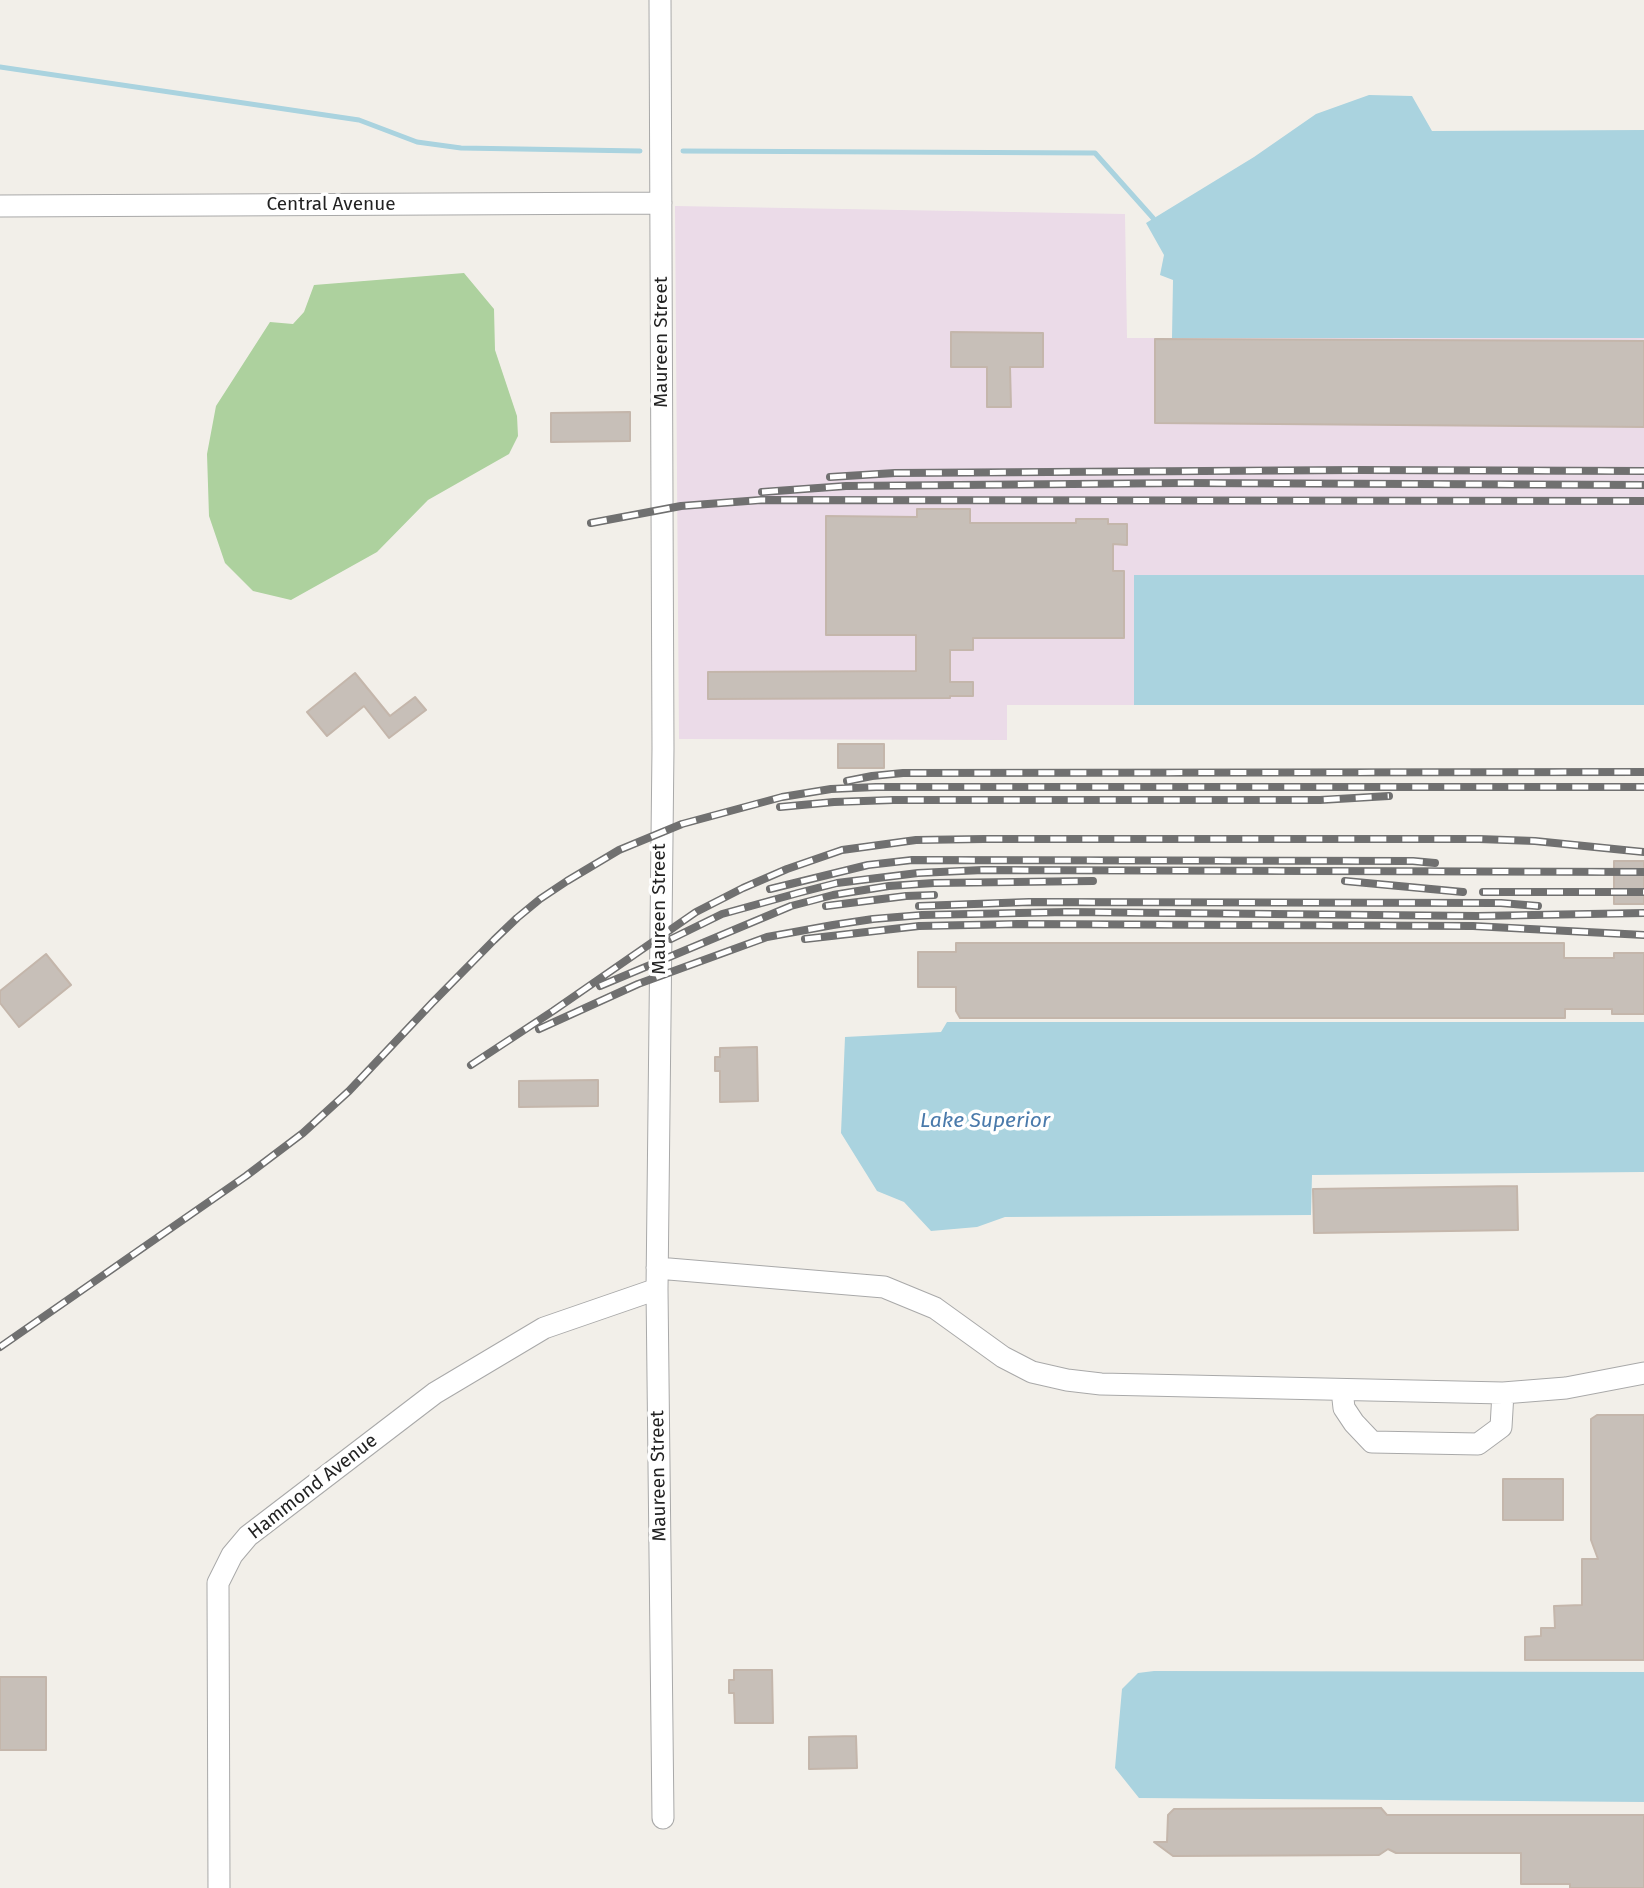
<!DOCTYPE html>
<style>
body{margin:0}
canvas{display:block;background:#f2efe9}
</style>
<canvas width="1644" height="1888"></canvas>
<script>
const ctx = document.querySelector('canvas').getContext('2d');
ctx.lineJoin = 'round';
function fill(path, color) {
  ctx.fillStyle = color;
  ctx.fill(path, 'evenodd');
}
function shape(rows) {
  const path = new Path2D();
  for (const r of rows) {
    path.moveTo(r[0], r[1]);
    for (let i = 2; i < r.length; i += 2) path.lineTo(r[i], r[i + 1]);
  }
  return path;
}
function stroke(path, color, width, dash) {
  ctx.strokeStyle = color;
  ctx.lineWidth = width;
  ctx.lineCap = dash ? 'butt' : 'round';
  ctx.setLineDash(dash || []);
  ctx.stroke(path);
}
function drawText(font, color, halo, rows, align = 'center') {
  ctx.font = font + ' "Fira Sans",sans-serif';
  ctx.lineWidth = 7;
  ctx.setLineDash([]);
  ctx.textBaseline = 'middle';
  ctx.strokeStyle = halo;
  ctx.fillStyle = color;
  for (const [text, x, y, turn = 0] of rows) {
    ctx.save();
    ctx.translate(x, y);
    ctx.rotate((+turn || 0) * Math.PI / 180);
    ctx.textAlign = isNaN(turn) ? turn : align;
    if (halo) ctx.strokeText(text, 0, 0);
    ctx.fillText(text, 0, 0);
    ctx.restore();
  }
}
fill(shape([
 [675,206,1125,214,1127,338,1644,338,1644,575,1134,575,1134,705,1007,705,1007,740,679,739]
]), '#ebdbe8');
fill(shape([
 [464,273,494,309,495,350,517,416,518,436,509,454,428,500,377,552,291,600,253,591,225,563,209,516,207,454,216,406,270,322,293,324,304,312,314,285]
]), '#add19e');
fill(shape([
 [1369,95,1412,96,1432,131,1644,130,1644,338,1172,338,1173,280,1160,275,1164,255,1146,223,1254,157,1316,114],
 [1134,575,1644,575,1644,705,1134,705],
 [947,1022,1644,1022,1644,1172,1312,1175,1311,1215,1005,1217,977,1227,931,1231,904,1202,877,1191,841,1133,845,1037,941,1032],
 [1154,1671,1644,1672,1644,1802,1139,1798,1115,1768,1122,1689,1138,1673]
]), '#aad3df');
stroke(shape([
 [0,67,359,120,417,142,461,148,640,151],
 [683,151,1095,153,1153,218]
]), '#aad3df', 5);
const building = shape([
 [951,332,1043,333,1043,367,1010,367,1011,407,987,407,987,367,951,367,951,332],
 [1155,339,1644,341,1644,427,1155,423,1155,339],
 [630,412,630,441,551,442,551,413,630,412],
 [917,509,970,509,970,523,1076,523,1076,519,1108,519,1108,524,1127,524,1127,545,1113,544,1113,571,1124,571,1124,638,973,638,973,650,950,650,950,682,973,682,973,696,950,696,950,698,708,699,708,672,916,671,916,635,826,635,826,516,917,517,917,509],
 [355,673,390,716,415,697,426,710,389,738,364,706,327,736,307,712,355,673],
 [838,744,884,744,884,768,838,768,838,744],
 [1614,861,1644,861,1644,904,1614,904,1614,861],
 [956,943,1564,943,1564,958,1614,958,1614,953,1644,953,1644,1014,1612,1014,1612,1009,1565,1009,1565,1018,960,1018,956,1011,956,987,918,987,918,952,956,952,956,943],
 [46,954,71,985,19,1027,0,1003,0,991,46,954],
 [757,1047,758,1101,720,1102,720,1071,715,1071,715,1057,720,1057,720,1048,757,1047],
 [598,1080,598,1106,519,1107,519,1081,598,1080],
 [1517,1186,1518,1230,1314,1233,1313,1189,1517,1186],
 [1597,1415,1644,1415,1644,1660,1525,1660,1525,1637,1541,1636,1541,1628,1555,1628,1554,1606,1582,1605,1582,1559,1598,1559,1591,1540,1591,1419,1597,1415],
 [1503,1479,1563,1479,1563,1520,1503,1520,1503,1479],
 [734,1670,772,1670,773,1723,735,1723,734,1693,729,1693,729,1680,734,1680,734,1670],
 [0,1677,46,1677,46,1750,0,1750,0,1677],
 [856,1736,857,1768,809,1769,809,1737,856,1736],
 [1381,1808,1387,1815,1644,1815,1644,1888,1570,1888,1570,1884,1521,1884,1521,1853,1396,1853,1388,1849,1379,1855,1173,1856,1154,1842,1167,1842,1168,1815,1174,1809,1381,1808]
]);
fill(building, '#c7bfb8');
stroke(building, '#c4b6ab', 2);
const minor = shape([
 [660,0,663,748,657,1289,663,1818],
 [0,206,661,203],
 [657,1268,884,1287,935,1308,1003,1357,1032,1372,1067,1380,1101,1384,1503,1393,1566,1388,1644,1373],
 [1342,1390,1344,1408,1354,1423,1372,1442,1478,1444,1501,1427,1503,1393],
 [219,1888,218,1583,232,1555,248,1536,435,1393,544,1328,657,1289]
]);
stroke(minor, '#a9a9a9', 23);
stroke(minor, '#fff', 21);
const rail = shape([
 [830,477,895,473,1357,470,1644,471],
 [762,492,846,486,1186,483,1644,485],
 [591,523,681,506,761,500,1644,501],
 [847,781,872,776,903,773,1644,772],
 [780,807,834,802,893,800,1320,800,1389,796],
 [1345,881,1463,892],
 [770,889,868,865,912,860,1413,861,1435,863],
 [1483,892,1644,892],
 [826,906,906,896,934,895],
 [919,906,1029,902,1501,903,1538,906],
 [671,939,722,914,798,893,837,883,918,873,983,870,1644,872],
 [805,939,919,926,1018,924,1473,926,1644,935],
 [600,986,791,906,833,895,889,886,934,883,1093,881],
 [539,1029,638,984,767,937,833,925,873,919,922,915,1067,912,1478,916,1644,913],
 [471,1065,553,1011,696,912,743,888,787,869,842,850,916,840,984,839,1479,839,1535,841,1644,852],
 [0,1347,246,1176,303,1133,349,1091,432,1003,494,940,517,918,540,899,567,881,619,850,682,824,782,797,831,789,876,787,1644,787]
]);
stroke(rail, '#707070', 8);
stroke(rail, '#fff', 5, [16]);
drawText('19px', '#222', '#fff', [
 ["Central Avenue",331,205],
 ["Maureen Street",662,342,-90],
 ["Maureen Street",660,909,-90],
 ["Maureen Street",659,1476,-91],
 ["Hammond Avenue",313,1487,-38]
]);
drawText('italic 21px', '#4a7aab', '#fff', [
 ["Lake Superior",985,1121]
]);
</script>
